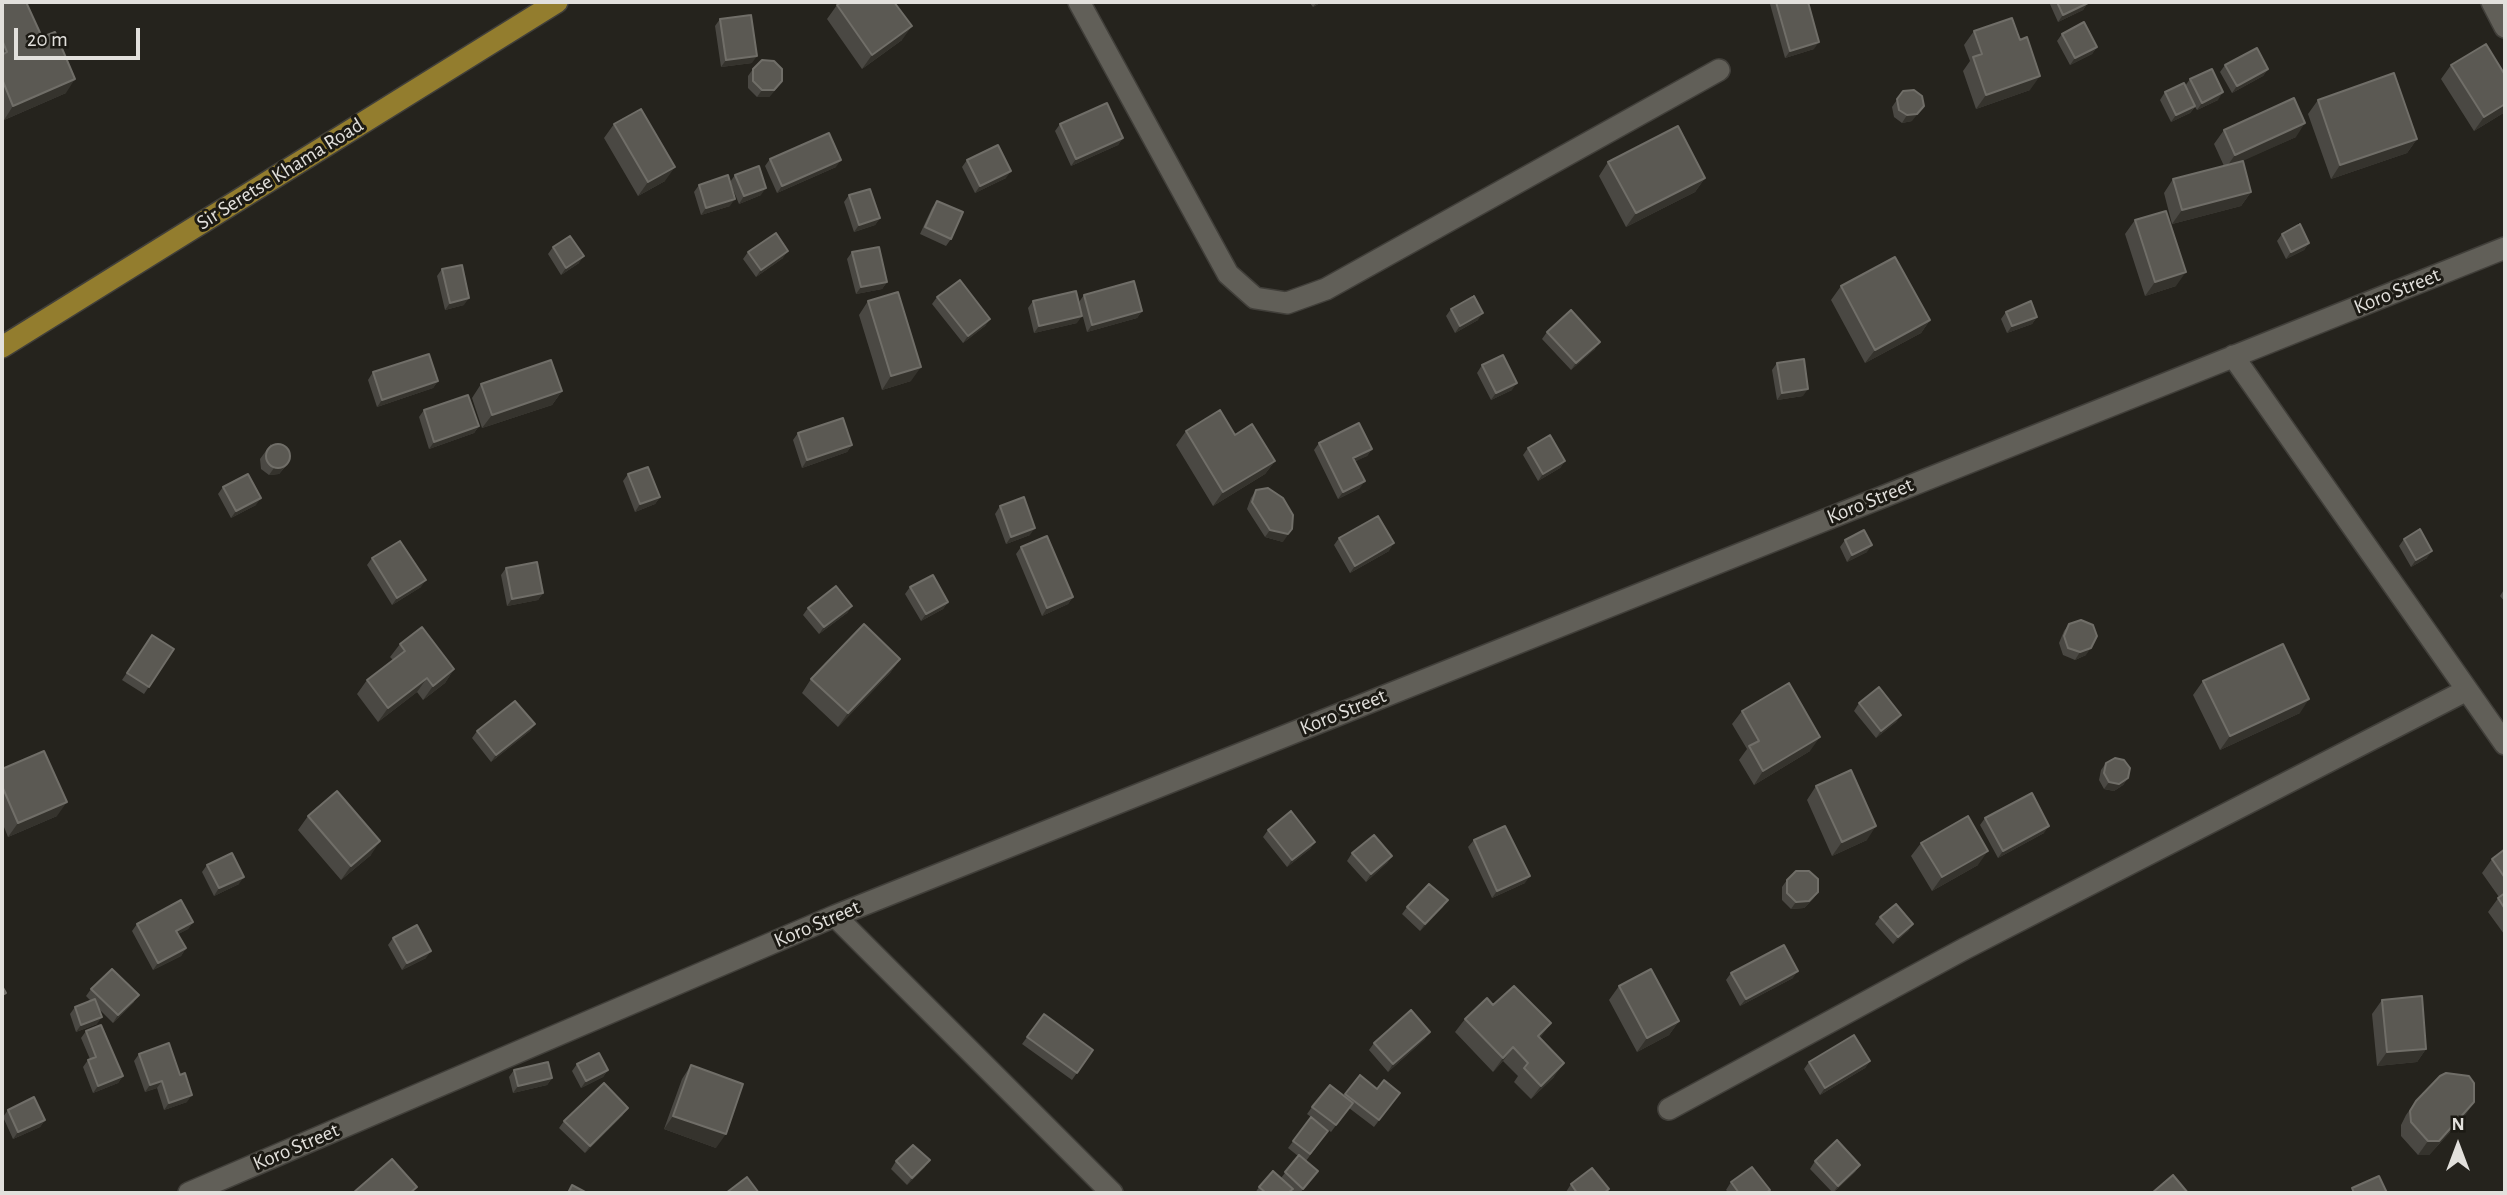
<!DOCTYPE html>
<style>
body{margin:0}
#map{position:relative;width:2507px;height:1195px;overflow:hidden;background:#25231d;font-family:"Alegreya Sans",sans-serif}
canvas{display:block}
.frame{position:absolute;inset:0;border:4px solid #e2e0dc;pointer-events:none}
.north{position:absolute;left:2423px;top:1111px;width:70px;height:70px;-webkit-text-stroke:5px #1c1a14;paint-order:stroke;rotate:0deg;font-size:19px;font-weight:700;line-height:28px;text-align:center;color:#e2e0dc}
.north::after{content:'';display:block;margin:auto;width:24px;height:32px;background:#e2e0dc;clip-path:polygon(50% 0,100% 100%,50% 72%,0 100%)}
.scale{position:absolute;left:14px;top:28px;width:126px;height:32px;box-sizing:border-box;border:4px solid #e2e0dc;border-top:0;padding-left:9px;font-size:21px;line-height:24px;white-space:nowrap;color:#e2e0dc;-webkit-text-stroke:5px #1c1a14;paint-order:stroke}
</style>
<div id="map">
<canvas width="2507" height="1195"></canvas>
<div class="frame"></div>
<div class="north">N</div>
<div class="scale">20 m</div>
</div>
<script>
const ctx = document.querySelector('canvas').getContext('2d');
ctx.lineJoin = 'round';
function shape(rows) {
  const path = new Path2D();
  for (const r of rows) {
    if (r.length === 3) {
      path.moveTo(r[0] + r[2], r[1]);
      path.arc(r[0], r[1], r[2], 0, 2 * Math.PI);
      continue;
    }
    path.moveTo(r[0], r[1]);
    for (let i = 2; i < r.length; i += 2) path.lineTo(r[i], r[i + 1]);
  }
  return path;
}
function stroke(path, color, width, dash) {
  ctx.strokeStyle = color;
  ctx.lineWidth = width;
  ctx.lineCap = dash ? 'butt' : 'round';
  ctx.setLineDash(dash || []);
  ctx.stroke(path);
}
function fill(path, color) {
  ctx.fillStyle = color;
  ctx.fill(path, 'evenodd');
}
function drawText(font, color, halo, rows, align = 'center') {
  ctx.font = font + ' "Alegreya Sans",sans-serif';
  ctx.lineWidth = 6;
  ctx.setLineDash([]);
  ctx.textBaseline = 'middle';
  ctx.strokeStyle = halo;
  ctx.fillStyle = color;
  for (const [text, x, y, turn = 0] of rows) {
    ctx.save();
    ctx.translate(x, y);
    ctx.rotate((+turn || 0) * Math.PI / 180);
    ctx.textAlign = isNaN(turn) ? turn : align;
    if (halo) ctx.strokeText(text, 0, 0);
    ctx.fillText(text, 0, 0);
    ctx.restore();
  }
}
const minor = shape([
 [1079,2,1228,274,1255,298,1287,303,1326,289,1719,70],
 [2492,2,2505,27],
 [2233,356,2505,744],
 [835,916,1112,1193],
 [1669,1109,1964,949,2467,690],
 [189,1193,835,916,2505,248]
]);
const major = shape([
 [2,347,557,2]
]);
stroke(minor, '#413f3a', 24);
stroke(major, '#413f3a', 24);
stroke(minor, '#615f58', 21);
stroke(major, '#937d2e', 21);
fill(shape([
 [2,2,66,93,4,120,2,115],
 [1309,2,1322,2,1313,7],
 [1771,2,1808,2,1814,49,1785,58,1770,4],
 [2049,2,2088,2,2083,10,2058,22],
 [837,5,902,40,862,69,827,19],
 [720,19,752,63,721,67,715,26],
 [1974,31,2030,90,1976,109,1963,71,1970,61,1964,45],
 [2062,34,2097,47,2092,54,2070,65,2057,41],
 [2225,65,2268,69,2263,76,2232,93,2220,72],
 [2451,65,2505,75,2505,112,2474,131,2441,79],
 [753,69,777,88,769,97,757,97,748,88,748,76],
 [2190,79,2218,100,2197,110,2195,107,2190,113,2171,122,2160,100,2165,92,2185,86],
 [1903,91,1912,121,1902,123,1894,117,1892,107],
 [2318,100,2417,139,2407,153,2331,179,2308,114],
 [614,124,665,181,638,196,604,138],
 [1060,124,1123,138,1118,145,1071,166,1055,131],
 [2224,130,2296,137,2241,161,2251,192,2241,206,2172,224,2164,193,2173,179,2224,166,2214,144],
 [770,159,836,167,777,193,765,166],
 [967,160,1006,178,975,193,962,167],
 [1608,162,1705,178,1695,192,1626,227,1599,176],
 [735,175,761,195,739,204,730,182],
 [699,185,730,206,701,215,694,192],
 [849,195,880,218,875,225,854,232,844,202],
 [937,201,951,239,946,246,920,234,932,208],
 [2135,220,2176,286,2145,296,2125,234],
 [2282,234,2309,243,2304,250,2286,259,2277,241],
 [553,247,579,263,561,275,548,254],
 [748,252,783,258,756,277,743,259],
 [852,252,887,282,882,289,856,294,847,259],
 [442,269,464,305,445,310,437,276],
 [1841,286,1930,320,1921,333,1865,363,1831,300],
 [1084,295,1142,311,1137,318,1087,332,1079,302],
 [937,297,990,319,985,326,963,343,932,304],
 [868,301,911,381,882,390,859,315],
 [1033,301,1077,323,1034,333,1028,308],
 [1451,309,1478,320,1455,333,1446,316],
 [2006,312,2037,317,2032,324,2007,333,2001,319],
 [1547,332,1595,349,1571,370,1542,339],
 [1777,363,1803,396,1777,400,1772,370],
 [1482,365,1512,390,1491,400,1477,373],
 [373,372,438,381,433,388,377,407,368,380],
 [481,384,562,391,552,405,482,428,472,398],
 [424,410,479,426,474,433,429,449,419,417],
 [1186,431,1235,435,1275,461,1265,474,1213,506,1176,445],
 [798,433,852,445,847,452,802,468,793,440],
 [1319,443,1372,449,1367,456,1355,461,1360,488,1338,499,1314,450],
 [271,444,285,467,279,474,269,475,261,469,260,459],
 [1528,448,1565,461,1560,468,1538,481,1523,455],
 [628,474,660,497,655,504,635,512,623,481],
 [223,487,256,505,231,518,218,494],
 [1256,490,1283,542,1265,537,1247,509,1251,498],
 [1000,506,1030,535,1006,544,995,514],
 [1339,538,1389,551,1350,573,1334,545],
 [2404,539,2427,558,2411,567,2399,546],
 [1845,540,1867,552,1847,562,1840,547],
 [1021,547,1073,597,1068,604,1042,616,1016,554],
 [372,558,421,587,392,605,367,565],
 [506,568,543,593,538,600,507,606,501,575],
 [910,587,948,602,943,609,921,621,905,594],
 [2505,588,2505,602,2500,596],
 [852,606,847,613,819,634,803,615,808,608],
 [2069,624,2086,655,2075,660,2063,655,2059,643,2064,631],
 [152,635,174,649,144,694,122,680],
 [400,644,454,669,445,683,423,700,417,692,378,722,357,694,367,680,393,660,390,657],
 [900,659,890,673,838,727,802,693,811,679],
 [2203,681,2300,713,2220,750,2193,695],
 [1859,703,1901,715,1896,722,1876,738,1854,711],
 [1742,711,1810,751,1754,785,1739,760,1747,749,1732,724],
 [535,724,530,731,491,762,472,738,477,731],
 [2106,763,2128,778,2123,785,2114,791,2104,789,2099,780,2101,770],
 [2,769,57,816,8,837,2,822],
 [1816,786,1867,840,1832,856,1807,800],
 [308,816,371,855,341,880,298,830],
 [1985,818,2044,833,1998,858,1980,825],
 [1268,830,1315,842,1310,849,1287,867,1263,837],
 [1474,840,1525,883,1492,898,1468,847],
 [1921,843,1978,865,1932,891,1911,856],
 [2505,849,2505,933,2504,934,2488,912,2499,897,2482,873,2492,859],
 [1352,853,1392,856,1387,863,1366,882,1347,861],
 [207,865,239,884,214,896,202,872],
 [1787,880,1818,892,1813,899,1804,908,1791,909,1782,900,1782,887],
 [1407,907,1443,907,1420,931,1402,914],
 [1880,917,1913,924,1908,931,1893,944,1875,924],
 [193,922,188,929,178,934,186,948,181,956,153,970,132,931,137,924],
 [393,938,426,958,402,970,388,945],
 [1731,973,1793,978,1740,1006,1726,980],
 [1619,986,1679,1021,1669,1035,1637,1052,1609,1000],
 [91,989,134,1002,113,1023,98,1008,97,1024,76,1032,70,1014,75,1007,91,1001,86,996],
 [2382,1000,2426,1049,2417,1062,2377,1066,2372,1014],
 [1493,1005,1540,1038,1554,1077,1531,1099,1514,1082,1518,1076,1503,1061,1493,1072,1455,1032,1465,1019],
 [1044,1014,1093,1050,1072,1080,1022,1044],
 [86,1031,123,1076,118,1083,93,1093,83,1067,88,1060,90,1059,81,1038],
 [1425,1039,1388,1072,1369,1050,1374,1043],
 [139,1054,187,1102,164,1110,157,1088,145,1092,134,1061],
 [1870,1061,1865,1068,1820,1095,1804,1069,1809,1062],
 [577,1064,608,1070,603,1077,581,1088,572,1071],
 [691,1065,716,1148,664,1129,682,1079],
 [514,1070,552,1078,547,1085,513,1093,509,1077],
 [1360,1075,1377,1089,1400,1093,1374,1127,1349,1108,1331,1132,1320,1124,1328,1131,1306,1161,1318,1171,1300,1193,1295,1193,1292,1190,1289,1193,1255,1193,1259,1187,1281,1178,1298,1156,1288,1148,1311,1117,1307,1114,1312,1107,1344,1096],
 [2416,1101,2465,1116,2429,1155,2418,1155,2401,1136,2401,1125,2406,1115],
 [8,1110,45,1120,40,1127,13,1139,3,1117],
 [623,1115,585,1153,559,1128,564,1121],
 [896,1161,925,1167,907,1185,891,1169],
 [1815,1161,1860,1165,1855,1172,1833,1193,1810,1169],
 [1731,1182,1770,1190,1768,1193,1729,1193,1726,1190],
 [1571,1184,1609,1189,1607,1193,1567,1193,1566,1192]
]), '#4a4843');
fill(shape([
 [1317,2,1322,2,1313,7],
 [2088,3,2083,10,2058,22,2063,15],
 [912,26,902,40,862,69,872,55],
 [1819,42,1814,49,1785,58,1790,51],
 [2097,47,2092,54,2070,65,2075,58],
 [757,56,752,63,721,67,726,60],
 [2268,69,2263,76,2232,93,2237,86],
 [2040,76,2030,90,1976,109,1986,95],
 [75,79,66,93,4,120,13,106],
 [782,81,777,88,769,97,757,97,762,90],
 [2223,92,2218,100,2197,110,2202,103],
 [2505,104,2505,112,2474,131,2484,117],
 [1924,106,1912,121,1902,123,1907,115],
 [2195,106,2190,113,2171,122,2176,115],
 [2305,123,2296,137,2225,169,2235,155],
 [1123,138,1118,145,1071,166,1076,159],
 [2417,139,2407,153,2331,179,2340,165],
 [841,160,836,167,777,193,782,186],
 [675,167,665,181,638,196,648,182],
 [1011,171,1006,178,975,193,980,186],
 [1705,178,1695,192,1626,227,1636,213],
 [766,188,761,195,739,204,744,196],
 [2251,192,2241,206,2172,224,2182,210],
 [735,199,730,206,701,215,706,208],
 [880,218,875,225,854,232,859,225],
 [2309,243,2304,250,2286,259,2291,252],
 [788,251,783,258,756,277,761,270],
 [584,256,579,263,561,275,566,268],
 [2186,272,2176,286,2145,296,2155,282],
 [887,282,882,289,856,294,861,287],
 [469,298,464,305,445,310,450,303],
 [1142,311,1137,318,1087,332,1092,325],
 [1483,313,1478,320,1455,333,1460,326],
 [1082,316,1077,323,1034,333,1039,326],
 [2037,317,2032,324,2007,333,2012,326],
 [990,319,985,326,963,343,968,336],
 [1930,320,1921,333,1865,363,1875,350],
 [1600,342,1595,349,1571,370,1576,363],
 [921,367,911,381,882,390,891,376],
 [438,381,433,388,377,407,382,400],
 [1517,383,1512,390,1491,400,1496,393],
 [1808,389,1803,396,1777,400,1782,393],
 [562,391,552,405,482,428,492,415],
 [479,426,474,433,429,449,434,442],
 [852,445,847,452,802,468,807,460],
 [1372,449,1367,456,1348,465,1353,458],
 [290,460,279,474,269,475,274,468],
 [1275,461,1265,474,1213,506,1223,492],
 [1565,461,1560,468,1538,481,1543,474],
 [1365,481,1360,488,1338,499,1343,492],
 [660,497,655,504,635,512,640,504],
 [261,498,256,505,231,518,236,511],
 [1035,528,1030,535,1006,544,1011,537],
 [1292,529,1283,542,1265,537,1270,530],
 [1394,543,1389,551,1350,573,1355,566],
 [1872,545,1867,552,1847,562,1852,555],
 [2432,551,2427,558,2411,567,2416,560],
 [426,580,421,587,392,605,397,598],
 [543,593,538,600,507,606,512,599],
 [1073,597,1068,604,1042,616,1047,608],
 [948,602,943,609,921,621,926,614],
 [852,606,847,613,819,634,824,627],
 [2091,648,2086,655,2075,660,2080,652],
 [900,659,890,673,838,727,848,713],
 [454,669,445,683,423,700,433,686],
 [427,678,417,692,378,722,388,708],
 [2309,699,2300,713,2220,750,2230,736],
 [1901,715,1896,722,1876,738,1881,731],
 [535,724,530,731,491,762,496,755],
 [1820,737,1810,751,1754,785,1763,771],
 [2128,778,2123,785,2114,791,2104,789,2109,782],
 [67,802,57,816,8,837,18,823],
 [1876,826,1867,840,1832,856,1842,842],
 [2049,826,2044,833,1998,858,2003,851],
 [380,841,371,855,341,880,351,866],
 [1315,842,1310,849,1287,867,1292,860],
 [1988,851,1978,865,1932,891,1942,877],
 [1392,856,1387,863,1366,882,1371,874],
 [1530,876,1525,883,1492,898,1497,891],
 [244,877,239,884,214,896,219,888],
 [1818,892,1813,899,1804,908,1791,909,1796,902],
 [1448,900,1443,907,1420,931,1425,924],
 [193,922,188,929,171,938,176,931],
 [1913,924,1908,931,1893,944,1898,937],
 [186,948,181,956,153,970,158,963],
 [431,951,426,958,402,970,407,963],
 [1798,971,1793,978,1740,1006,1746,999],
 [139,995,134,1002,113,1023,118,1015],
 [102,1017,97,1024,76,1032,81,1025],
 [1679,1021,1669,1035,1637,1052,1647,1038],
 [1551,1023,1541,1037,1528,1050,1538,1036],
 [1430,1032,1425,1039,1388,1072,1393,1064],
 [1513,1047,1503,1061,1493,1072,1503,1058],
 [2426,1049,2417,1062,2377,1066,2387,1052],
 [1870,1061,1865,1068,1820,1095,1825,1088],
 [1564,1063,1554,1077,1531,1099,1541,1086],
 [608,1070,603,1077,581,1088,586,1081],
 [123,1076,118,1083,93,1093,98,1086],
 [552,1078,547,1085,513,1093,518,1086],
 [162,1081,157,1088,145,1092,150,1085],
 [192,1095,187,1102,164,1110,169,1103],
 [2474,1102,2465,1116,2429,1155,2418,1155,2428,1141],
 [628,1108,623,1115,585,1153,590,1146],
 [673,1116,726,1134,716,1148,664,1129],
 [45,1120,40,1127,13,1139,18,1132],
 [930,1160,925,1167,907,1185,912,1178],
 [1860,1165,1855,1172,1833,1193,1838,1186]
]), '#35332d');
const building = shape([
 [2,2,26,2,42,37,55,32,75,79,13,106,2,79,2,55,7,52,2,40,2,2],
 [842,2,894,2,912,26,872,55,837,5,842,2],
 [1776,2,1808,2,1819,42,1790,51,1776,2],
 [2057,2,2088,2,2088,3,2063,15,2057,2],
 [751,15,757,56,726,60,720,19,751,15],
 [2012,18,2020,40,2027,37,2040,76,1986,95,1973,57,1982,54,1974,31,2012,18],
 [2084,22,2097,47,2075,58,2062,34,2084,22],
 [2486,44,2505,75,2505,104,2484,117,2451,65,2486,44],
 [2257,48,2268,69,2237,86,2225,65,2257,48],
 [762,60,774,61,782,69,782,81,774,90,762,90,753,81,753,69,762,60],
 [2212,69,2223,92,2202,103,2190,79,2212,69],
 [2394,73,2417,139,2340,165,2318,100,2394,73],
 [2184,83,2195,106,2176,115,2165,92,2184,83],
 [1914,90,1922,96,1924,106,1917,114,1907,115,1899,110,1897,99,1903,91,1914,90],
 [2294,98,2305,123,2235,155,2224,130,2294,98],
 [1107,103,1123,138,1076,159,1060,124,1107,103],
 [641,109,675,167,648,182,614,124,641,109],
 [1678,126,1705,178,1636,213,1608,162,1678,126],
 [829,133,841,160,782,186,770,159,829,133],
 [998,145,1011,171,980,186,967,160,998,145],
 [2243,161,2251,192,2182,210,2173,179,2243,161],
 [759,166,766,188,744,196,735,175,759,166],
 [728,175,735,199,706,208,699,185,728,175],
 [870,189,880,218,859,225,849,195,870,189],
 [937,201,963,212,951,239,925,227,937,201],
 [2166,211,2186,272,2155,282,2135,220,2166,211],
 [2300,224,2309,243,2291,252,2282,234,2300,224],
 [776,233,788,251,761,270,748,252,776,233],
 [570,236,584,256,566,268,553,247,570,236],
 [879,247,887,282,861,287,852,252,879,247],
 [1895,257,1930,320,1875,350,1841,286,1895,257],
 [462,265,469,298,450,303,442,269,462,265],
 [960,280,990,319,968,336,937,297,960,280],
 [1134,281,1142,311,1092,325,1084,295,1134,281],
 [1076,291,1082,316,1039,326,1033,301,1076,291],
 [898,292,921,367,891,376,868,301,898,292],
 [1474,296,1483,313,1460,326,1451,309,1474,296],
 [2031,301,2037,317,2012,326,2006,312,2031,301],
 [1571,310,1600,342,1576,363,1547,332,1571,310],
 [429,354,438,381,382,400,373,372,429,354],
 [1503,355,1517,383,1496,393,1482,365,1503,355],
 [1804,359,1808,389,1782,393,1777,363,1804,359],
 [551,360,562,391,492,415,481,384,551,360],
 [468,395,479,426,434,442,424,410,468,395],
 [1220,410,1235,435,1252,424,1275,461,1223,492,1186,431,1220,410],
 [843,418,852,445,807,460,798,433,843,418],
 [1359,423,1372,449,1353,458,1365,481,1343,492,1319,443,1359,423],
 [1550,435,1565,461,1543,474,1528,448,1550,435],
 [278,456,12],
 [648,467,660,497,640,504,628,474,648,467],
 [248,474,261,498,236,511,223,487,248,474],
 [1268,488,1283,498,1293,515,1292,529,1288,534,1270,530,1252,502,1256,490,1268,488],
 [1024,497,1035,528,1011,537,1000,506,1024,497],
 [1378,516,1394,543,1355,566,1339,538,1378,516],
 [2420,529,2432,551,2416,560,2404,539,2420,529],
 [1864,530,1872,545,1852,555,1845,540,1864,530],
 [1047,536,1073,597,1047,608,1021,547,1047,536],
 [400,541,426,580,397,598,372,558,400,541],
 [537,562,543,593,512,599,506,568,537,562],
 [933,575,948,602,926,614,910,587,933,575],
 [836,586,852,606,824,627,808,608,836,586],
 [2081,620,2093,625,2097,636,2091,648,2080,652,2068,648,2064,636,2069,624,2081,620],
 [864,624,900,659,848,713,811,679,864,624],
 [422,627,454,669,433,686,427,678,388,708,367,680,405,651,400,644,422,627],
 [152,635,174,649,149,687,127,673,152,635],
 [2283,644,2309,699,2230,736,2203,681,2283,644],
 [1789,683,1820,737,1763,771,1749,746,1759,741,1742,711,1789,683],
 [1879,687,1901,715,1881,731,1859,703,1879,687],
 [515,701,535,724,496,755,477,731,515,701],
 [44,751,67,802,18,823,2,786,2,769,44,751],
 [2115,758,2124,760,2130,768,2128,778,2119,784,2109,782,2104,773,2106,763,2115,758],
 [1851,770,1876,826,1842,842,1816,786,1851,770],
 [337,791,380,841,351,866,308,816,337,791],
 [2032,793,2049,826,2003,851,1985,818,2032,793],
 [1291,811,1315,842,1292,860,1268,830,1291,811],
 [1968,816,1988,851,1942,877,1921,843,1968,816],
 [1505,826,1530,876,1497,891,1474,840,1505,826],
 [1374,835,1392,856,1371,874,1352,853,1374,835],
 [2505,849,2505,878,2492,859,2505,849],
 [232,853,244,877,219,888,207,865,232,853],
 [1796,871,1809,871,1818,879,1818,892,1809,901,1796,902,1787,893,1787,880,1796,871],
 [1429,884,1448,900,1425,924,1407,907,1429,884],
 [2505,893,2505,909,2498,898,2505,893],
 [181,900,193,922,176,931,186,948,158,963,137,924,181,900],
 [1896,904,1913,924,1898,937,1880,917,1896,904],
 [417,925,431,951,407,963,393,938,417,925],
 [1784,945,1798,971,1746,999,1731,973,1784,945],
 [112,969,139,995,118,1015,91,989,112,969],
 [1651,969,1679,1021,1647,1038,1619,986,1651,969],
 [2,986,6,993,2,995,2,986],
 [1514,986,1551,1023,1538,1036,1564,1063,1541,1086,1524,1068,1528,1063,1513,1047,1503,1058,1465,1019,1487,998,1493,1005,1514,986],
 [2422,996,2426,1049,2387,1052,2382,1000,2422,996],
 [95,999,102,1017,81,1025,75,1007,95,999],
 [1411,1010,1430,1032,1393,1064,1374,1043,1411,1010],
 [1044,1014,1093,1050,1077,1073,1027,1037,1044,1014],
 [101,1025,123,1076,98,1086,88,1060,96,1057,86,1031,101,1025],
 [1854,1035,1870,1061,1825,1088,1809,1062,1854,1035],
 [169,1043,180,1075,185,1073,192,1095,169,1103,162,1081,150,1085,139,1054,169,1043],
 [599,1053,608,1070,586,1081,577,1064,599,1053],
 [548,1062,552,1078,518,1086,514,1070,548,1062],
 [691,1065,743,1084,726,1134,673,1116,691,1065],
 [2446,1073,2469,1076,2474,1083,2474,1102,2439,1141,2428,1141,2411,1122,2410,1111,2416,1101,2440,1076,2446,1073],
 [1360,1075,1377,1089,1384,1080,1400,1093,1379,1120,1345,1094,1360,1075],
 [604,1083,628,1108,590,1146,564,1121,604,1083],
 [1330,1085,1353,1103,1336,1125,1312,1107,1330,1085],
 [34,1097,45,1120,18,1132,8,1110,34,1097],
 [1311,1117,1328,1131,1310,1154,1293,1141,1311,1117],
 [1837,1140,1860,1165,1838,1186,1815,1161,1837,1140],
 [913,1145,930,1160,912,1178,896,1161,913,1145],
 [1299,1155,1318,1171,1303,1189,1285,1172,1299,1155],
 [392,1159,417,1187,410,1193,353,1193,392,1159],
 [1752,1167,1770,1190,1766,1193,1739,1193,1731,1182,1752,1167],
 [1592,1168,1609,1189,1604,1193,1577,1193,1571,1184,1592,1168],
 [1273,1171,1293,1189,1288,1193,1266,1193,1259,1187,1273,1171],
 [2173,1175,2188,1193,2152,1193,2173,1175],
 [2379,1176,2387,1193,2354,1193,2352,1188,2379,1176],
 [747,1177,759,1193,726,1193,747,1177],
 [572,1185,587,1193,568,1193,572,1185]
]);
fill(building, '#5b5953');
stroke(building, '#706e68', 2);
drawText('21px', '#e2e0dc', '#1c1a14', [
 ["Sir Seretse Khama Road",280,174,-32],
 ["Koro Street",2397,291,-22],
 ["Koro Street",1870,501,-22],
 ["Koro Street",1343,712,-22],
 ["Koro Street",817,924,-23],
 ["Koro Street",296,1147,-23]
]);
</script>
